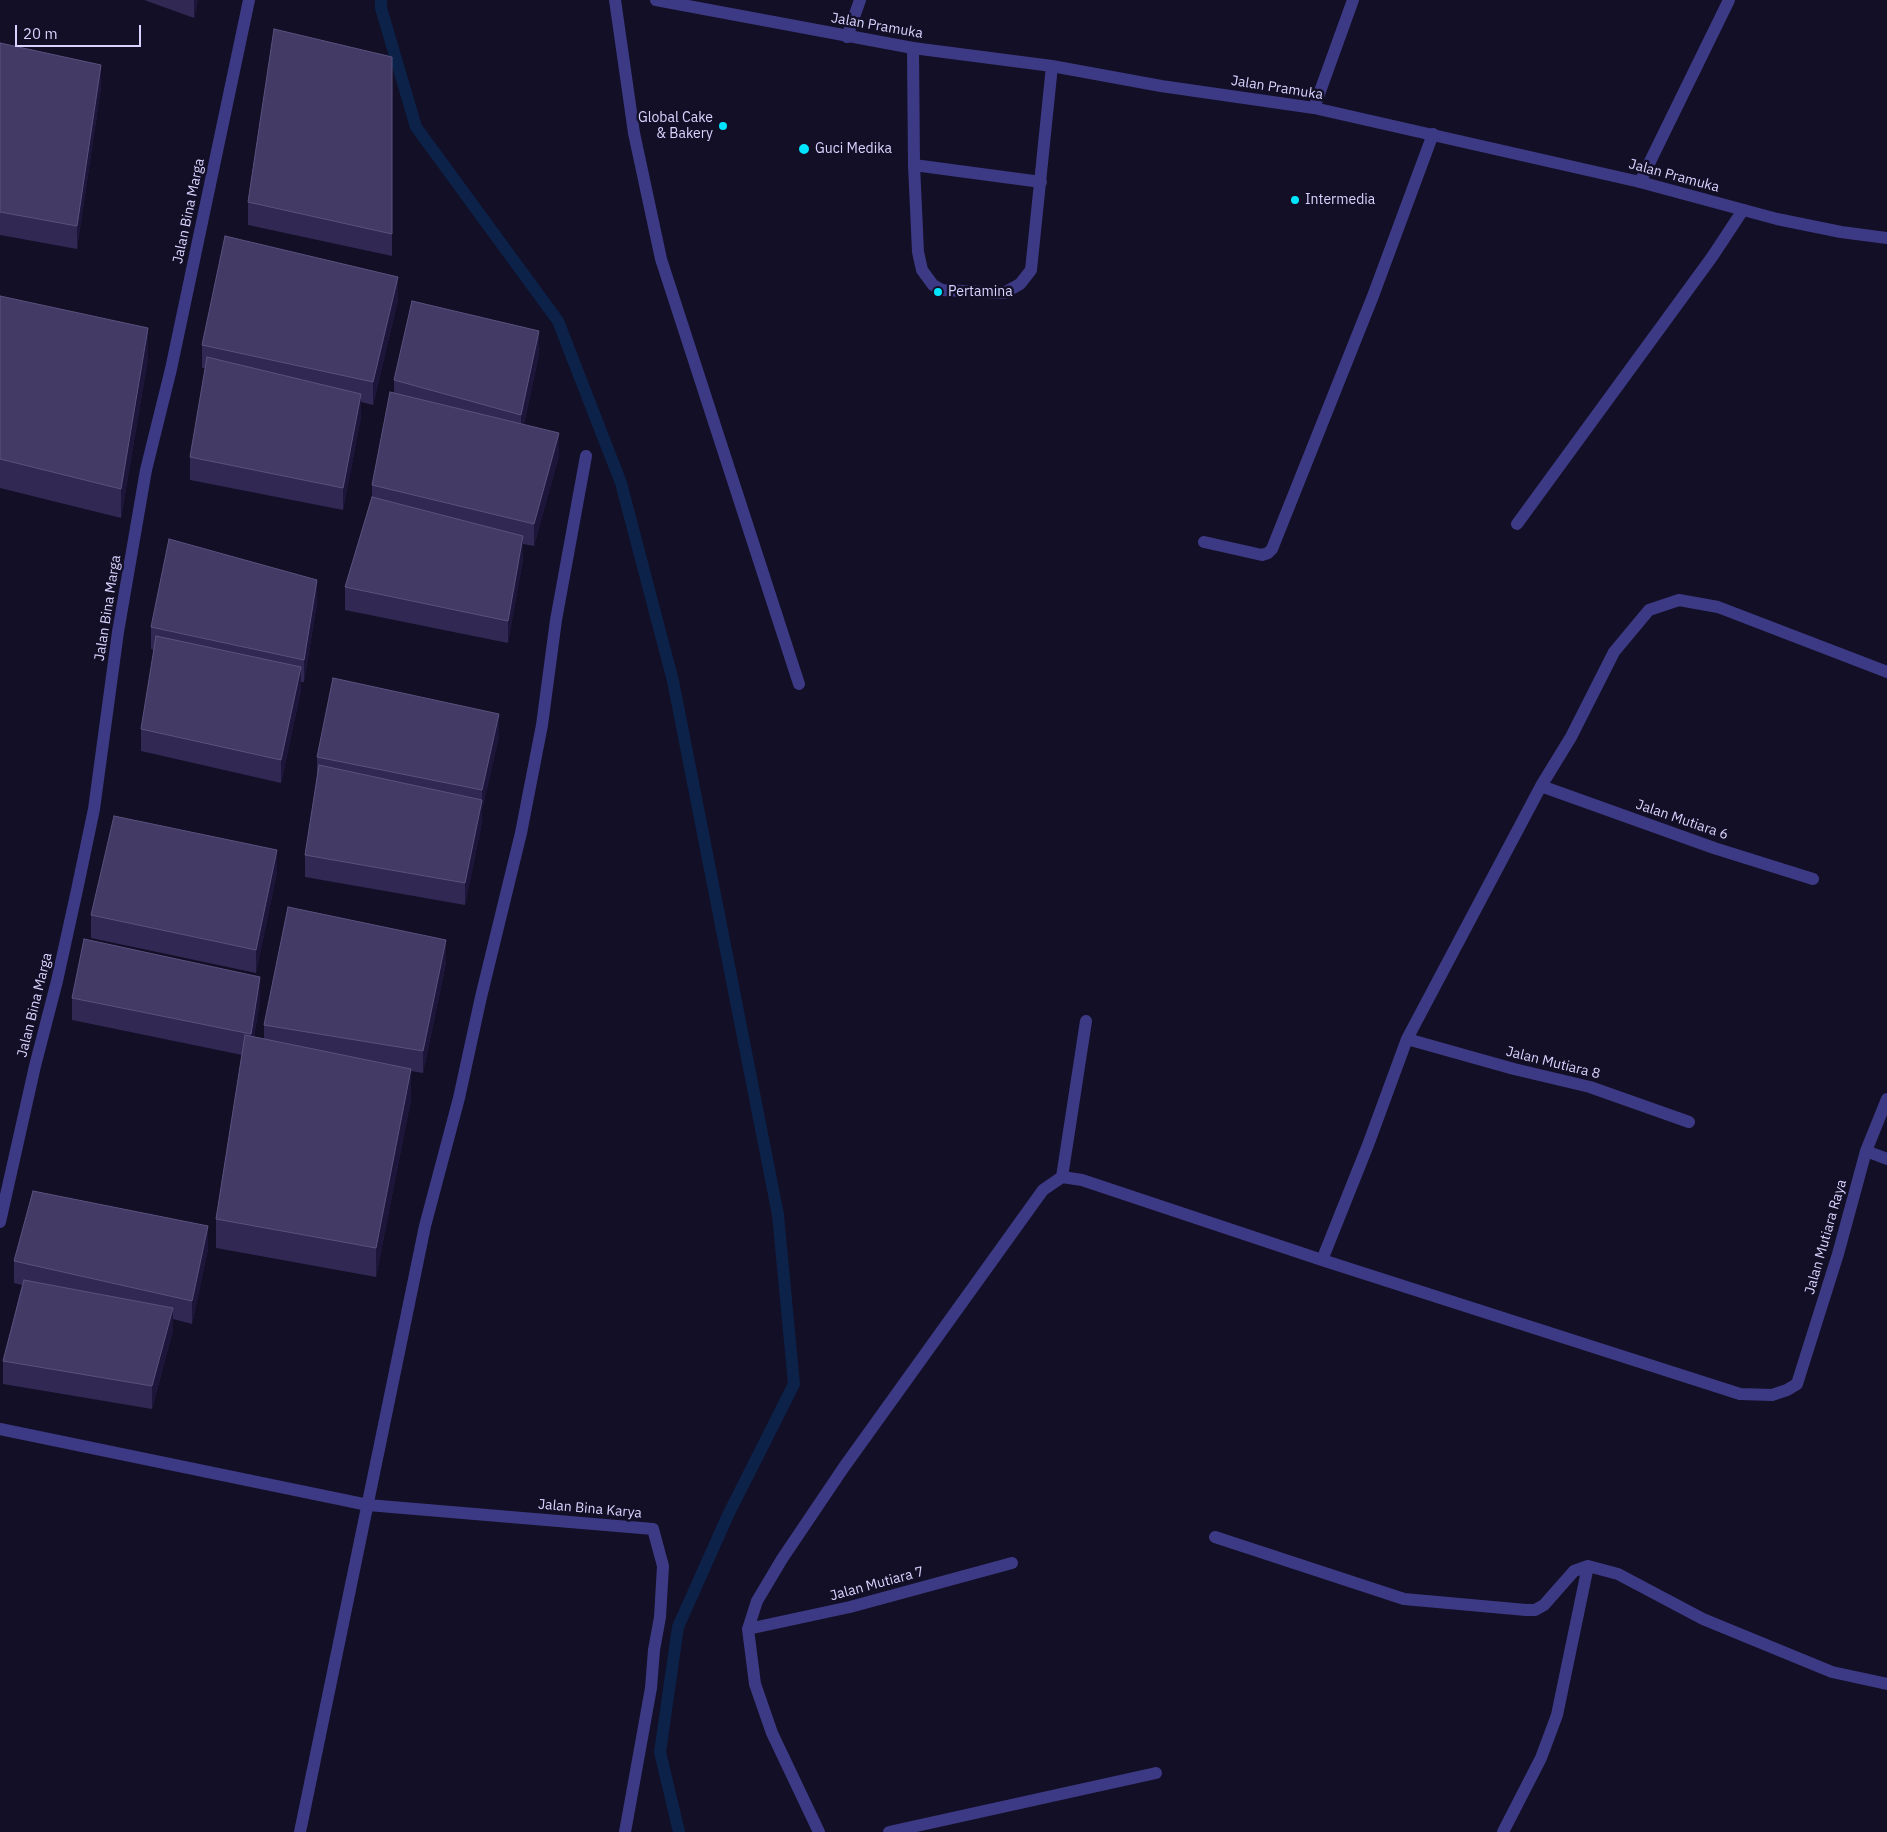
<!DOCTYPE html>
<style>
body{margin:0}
#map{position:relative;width:1887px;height:1832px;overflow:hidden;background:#130f26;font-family:"IBM Plex Sans",sans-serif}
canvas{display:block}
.scale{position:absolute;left:15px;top:25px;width:126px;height:22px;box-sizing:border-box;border:2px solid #d9d4ff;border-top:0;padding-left:6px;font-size:15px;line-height:18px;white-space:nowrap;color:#d9d4ff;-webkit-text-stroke:4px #130f26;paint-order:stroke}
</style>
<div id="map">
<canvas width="1887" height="1832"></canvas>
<div class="scale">20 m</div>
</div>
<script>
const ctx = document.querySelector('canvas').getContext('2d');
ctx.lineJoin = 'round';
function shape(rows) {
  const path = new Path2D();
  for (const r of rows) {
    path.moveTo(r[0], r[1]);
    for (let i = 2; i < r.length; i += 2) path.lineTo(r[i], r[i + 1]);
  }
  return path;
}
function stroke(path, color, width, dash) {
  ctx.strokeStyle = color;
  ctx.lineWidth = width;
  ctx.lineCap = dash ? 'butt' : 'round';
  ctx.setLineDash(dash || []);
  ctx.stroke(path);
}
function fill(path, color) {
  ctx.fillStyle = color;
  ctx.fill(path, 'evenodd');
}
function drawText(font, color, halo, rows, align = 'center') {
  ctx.font = font + ' "IBM Plex Sans",sans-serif';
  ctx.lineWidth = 5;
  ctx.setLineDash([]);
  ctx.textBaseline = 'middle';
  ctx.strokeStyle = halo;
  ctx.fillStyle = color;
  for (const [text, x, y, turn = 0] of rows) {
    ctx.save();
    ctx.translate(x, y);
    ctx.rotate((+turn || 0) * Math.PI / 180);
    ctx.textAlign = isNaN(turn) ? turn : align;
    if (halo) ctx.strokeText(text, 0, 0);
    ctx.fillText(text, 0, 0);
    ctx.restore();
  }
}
stroke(shape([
 [381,0,381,8,416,127,558,321,621,483,673,681,778,1215,794,1384,728,1515,678,1627,660,1752,679,1832]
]), '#0c2248', 12);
stroke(shape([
 [913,48,914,165,918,252,922,270,933,285,942,290,1004,293,1020,284,1031,270,1052,66],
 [914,165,1041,182]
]), '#3d3a85', 12);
stroke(shape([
 [615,0,634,133,661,259,799,684],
 [847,37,860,0],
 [1314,108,1353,0],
 [1640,182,1729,0],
 [1517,524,1712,257,1743,210],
 [1204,542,1262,555,1268,553,1272,549,1373,296,1433,134],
 [1541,786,1714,848,1813,879],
 [1407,1039,1514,1069,1590,1087,1689,1122],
 [1866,1151,1887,1159],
 [1062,1177,1082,1180,1322,1260,1740,1394,1772,1395,1787,1390,1797,1384,1838,1254,1866,1151,1887,1099],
 [0,1222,35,1066,57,981,77,890,94,809,118,632,146,470,171,369,249,0],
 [1322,1260,1368,1145,1407,1039,1541,786,1571,737,1614,652,1649,610,1679,600,1718,607,1887,672],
 [0,1429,368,1505,653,1529,663,1566,660,1617,654,1650,651,1688,625,1832],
 [1215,1537,1404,1599,1526,1610,1535,1610,1544,1605,1574,1571,1588,1566,1618,1574,1703,1619,1832,1672,1887,1684],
 [748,1629,850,1607,1012,1563],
 [300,1832,425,1226,459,1098,481,997,521,833,542,725,556,620,586,456],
 [819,1832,772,1733,755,1684,748,1629,757,1601,782,1559,844,1467,1043,1190,1062,1177,1086,1021],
 [889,1832,1156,1773],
 [1503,1832,1541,1758,1557,1715,1588,1566]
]), '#3d3a85', 12);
stroke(shape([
 [656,0,913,48,1052,66,1161,86,1314,108,1640,182,1777,219,1841,232,1887,238]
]), '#3d3a85', 12);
fill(shape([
 [144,0,198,0,194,18],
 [0,43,101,87,77,249,0,235],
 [392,57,392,256,248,225,248,202],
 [0,296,148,358,121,518,0,488],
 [398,300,373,405,361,402,361,417,343,510,190,480,190,457,205,368,202,368,202,345],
 [539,354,524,424,559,455,534,546,523,544,523,559,508,643,345,610,345,587,372,498,372,485,394,393,394,380],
 [317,603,304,682,301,682,301,690,281,783,141,751,141,729,154,650,151,649,151,627],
 [499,736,482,810,482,822,465,905,305,877,305,855,317,779,317,757],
 [277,872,256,973,91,938,91,915],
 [446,963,423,1073,411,1071,411,1099,376,1277,216,1248,216,1219,242,1055,72,1020,72,998,260,1000,254,1037,264,1039,264,1025],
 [208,1249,192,1324,173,1319,173,1330,152,1409,3,1384,3,1361,22,1285,14,1283,14,1261]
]), '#312854');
fill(shape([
 [194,0,198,0,194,18],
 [101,65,101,87,77,249,77,226],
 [398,277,398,300,373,405,373,382],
 [148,328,148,358,121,518,121,489],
 [539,331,539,354,521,437,521,415],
 [361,394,361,417,343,510,343,488],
 [559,433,559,455,534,546,534,524],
 [523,536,523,559,508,643,508,621],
 [317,580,317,603,304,682,304,660],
 [301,667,301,690,281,783,281,760],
 [499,714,499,736,482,810,482,822,465,905,465,883,482,802,482,790],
 [277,850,277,872,256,973,256,950],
 [446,940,446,963,423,1073,423,1051],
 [260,977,260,1000,251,1056,251,1034],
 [411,1069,411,1099,376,1277,376,1248],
 [208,1226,208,1249,192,1324,192,1301],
 [173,1308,173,1330,152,1409,152,1386]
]), '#1d163a');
const building = shape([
 [274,29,392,57,392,234,248,202,274,29],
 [0,43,101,65,77,226,0,212,0,43],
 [225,236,398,277,373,382,202,345,225,236],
 [0,296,148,328,121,489,0,459,0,296],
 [412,301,539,331,521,415,394,380,412,301],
 [207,357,361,394,343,488,190,457,207,357],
 [390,392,559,433,534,524,372,485,390,392],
 [372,497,523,536,508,621,345,587,372,497],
 [169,539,317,580,304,660,151,627,169,539],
 [156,636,301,667,281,760,141,729,156,636],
 [333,678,499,714,482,790,317,757,333,678],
 [319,765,482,800,465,883,305,855,319,765],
 [114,816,277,850,256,950,91,915,114,816],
 [288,907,446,940,423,1051,264,1025,288,907],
 [84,939,260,977,251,1034,72,998,84,939],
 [245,1035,411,1069,376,1248,216,1219,245,1035],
 [33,1191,208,1226,192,1301,14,1261,33,1191],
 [24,1280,173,1308,152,1386,3,1361,24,1280]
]);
fill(building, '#433a66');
stroke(building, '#5a527e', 1);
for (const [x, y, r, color] of [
 [723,126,5,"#00e5ff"],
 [804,149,6,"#00e5ff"],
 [1295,200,5,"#00e5ff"],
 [938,292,5,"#00e5ff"]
]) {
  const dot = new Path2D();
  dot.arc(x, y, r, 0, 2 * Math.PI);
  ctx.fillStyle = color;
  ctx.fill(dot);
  stroke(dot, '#130f26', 2);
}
drawText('14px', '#d9d4ff', '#130f26', [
 ["Jalan Pramuka",877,26,10],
 ["Jalan Pramuka",1277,88,9],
 ["Jalan Pramuka",1674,176,15],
 ["Jalan Bina Marga",189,211,-78],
 ["Jalan Bina Marga",108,608,-81],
 ["Jalan Mutiara 6",1682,820,19],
 ["Jalan Bina Marga",35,1005,-76],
 ["Jalan Mutiara 8",1553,1063,14],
 ["Jalan Mutiara Raya",1826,1237,-74],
 ["Jalan Bina Karya",590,1509,5],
 ["Jalan Mutiara 7",877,1584,-15]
]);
drawText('14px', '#d9d4ff', '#130f26', [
 ["Global Cake",713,118,"right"],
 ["& Bakery",713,134,"right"],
 ["Guci Medika",815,149],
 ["Intermedia",1305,200],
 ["Pertamina",948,292]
], 'left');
</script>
